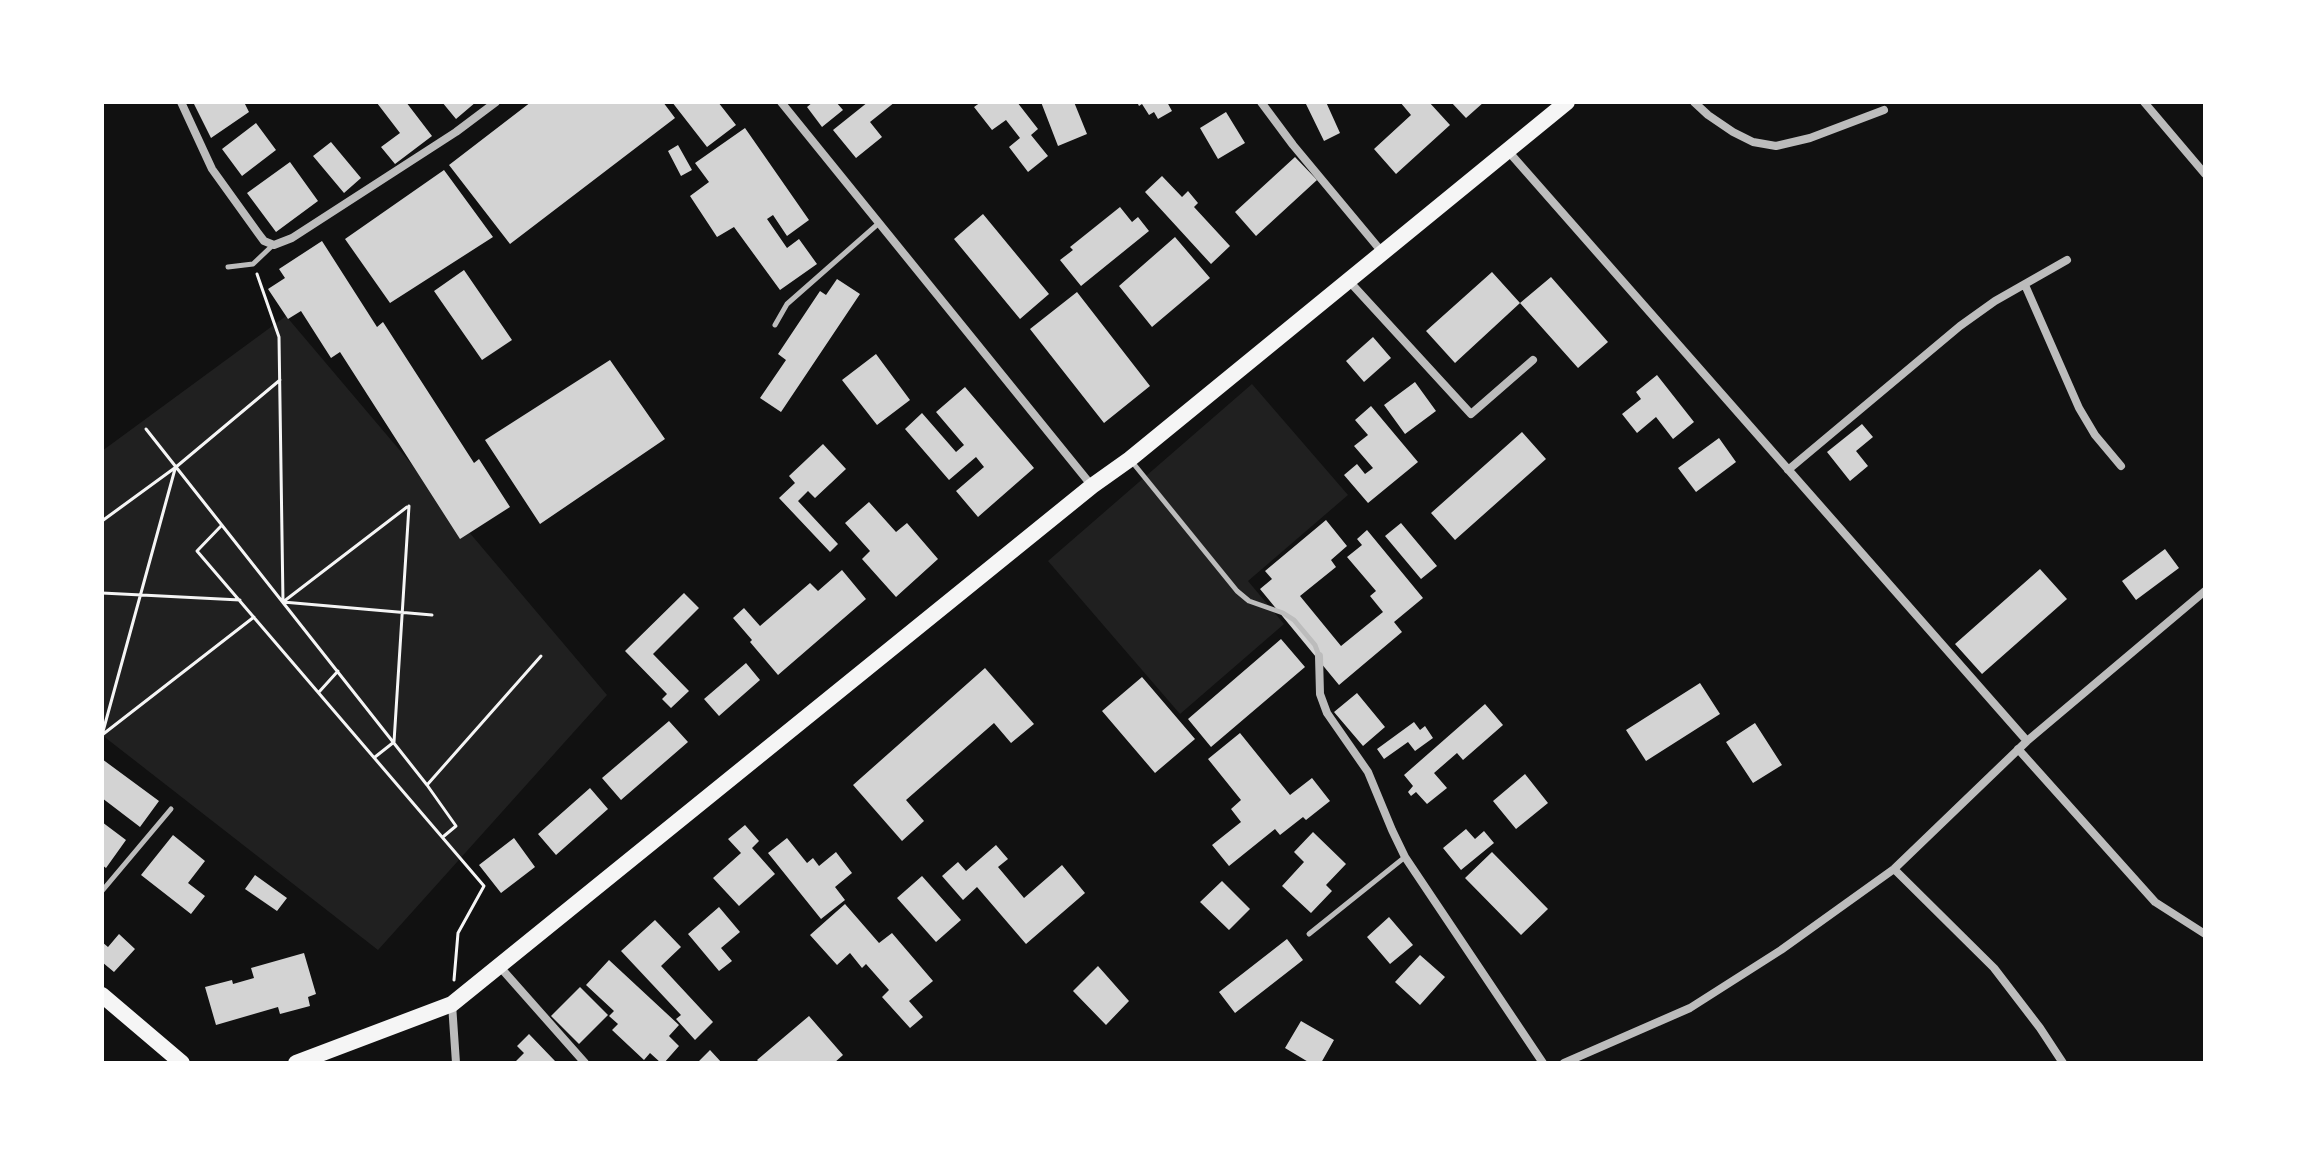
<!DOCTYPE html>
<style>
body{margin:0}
#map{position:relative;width:2307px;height:1165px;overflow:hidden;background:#111;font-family:Helvetica,sans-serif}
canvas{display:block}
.frame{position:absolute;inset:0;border:104px solid #fff;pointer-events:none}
</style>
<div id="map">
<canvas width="2307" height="1165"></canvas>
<div class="frame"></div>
</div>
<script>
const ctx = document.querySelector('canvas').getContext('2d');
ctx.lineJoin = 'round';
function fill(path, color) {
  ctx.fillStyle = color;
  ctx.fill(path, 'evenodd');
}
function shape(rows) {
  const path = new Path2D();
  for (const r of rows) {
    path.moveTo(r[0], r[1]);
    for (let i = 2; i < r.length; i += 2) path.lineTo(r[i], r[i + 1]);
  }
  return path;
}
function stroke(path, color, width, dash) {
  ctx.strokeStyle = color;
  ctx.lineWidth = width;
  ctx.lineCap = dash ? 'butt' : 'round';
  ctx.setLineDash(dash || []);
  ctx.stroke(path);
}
fill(shape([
 [286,316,607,695,378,950,102,735,102,451],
 [1252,384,1348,495,1248,581,1284,624,1180,714,1048,561]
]), '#202020');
fill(shape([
 [193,102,244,102,249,112,211,138],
 [379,102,406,102,432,136,395,164,381,147,400,133,377,103],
 [442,102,476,102,456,119],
 [531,102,663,102,675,118,510,244,449,165],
 [672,102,718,102,736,125,707,147],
 [813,102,836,102,843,110,822,127,807,107],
 [868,102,895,102,870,122,882,137,856,158,833,130],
 [981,102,1017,102,1038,129,1031,135,1048,156,1028,172,1009,147,1020,138,1006,120,992,130,974,107],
 [1041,102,1074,102,1087,134,1058,146],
 [1137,102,1167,102,1172,111,1158,119,1154,112,1149,115,1142,104,1139,106],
 [1305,102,1326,102,1340,133,1324,141],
 [1400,102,1429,102,1450,125,1396,174,1374,149,1411,115],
 [1451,102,1484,102,1466,118],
 [1226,112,1245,143,1218,159,1200,128],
 [256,123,276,150,242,176,222,149],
 [745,128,809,220,787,236,773,215,767,219,787,248,799,239,817,264,780,290,734,227,717,237,690,196,709,182,695,163],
 [331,142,361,178,344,193,313,156],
 [678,145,692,170,681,176,668,151],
 [1295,157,1317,180,1256,236,1235,212],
 [290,162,318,201,276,232,247,193],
 [444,170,493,237,390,303,345,239],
 [1162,176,1182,197,1188,191,1198,203,1194,207,1230,246,1211,264,1145,192],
 [1120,207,1132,222,1138,217,1149,231,1081,286,1060,260,1073,250,1070,247],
 [983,214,1049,294,1020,319,954,239],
 [1175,237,1210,278,1152,327,1119,286],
 [322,241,377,327,383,322,474,463,479,459,510,507,460,539,340,352,331,358,301,311,288,319,268,289,285,278,279,269],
 [464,270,512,340,482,360,434,291],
 [1492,272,1520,303,1455,363,1426,331],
 [1551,277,1608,342,1578,368,1520,303],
 [837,279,860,294,781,412,760,398,786,360,778,354,820,291,826,295],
 [1077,292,1150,386,1104,423,1030,329],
 [1373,337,1391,358,1364,382,1346,361],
 [876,354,910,400,877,425,842,380],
 [610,360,665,439,540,524,485,440],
 [1657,375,1694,422,1673,439,1656,417,1637,433,1622,414,1641,399,1636,392],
 [1415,382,1436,411,1405,434,1384,405],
 [965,387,1034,468,978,517,956,491,984,467,976,457,949,480,905,429,922,413,956,452,964,445,936,412],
 [1371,406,1418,462,1368,503,1344,475,1357,464,1365,474,1373,468,1354,446,1368,435,1355,420],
 [1862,424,1873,437,1856,451,1868,466,1850,481,1827,452],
 [1522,432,1546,459,1455,540,1431,513],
 [1719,438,1736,462,1696,492,1678,468],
 [823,444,846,469,815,498,808,491,798,501,838,544,830,552,779,498,795,483,789,476],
 [869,502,896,532,907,523,938,559,896,597,862,559,870,551,845,523],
 [1326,520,1347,546,1331,560,1336,567,1300,596,1341,646,1383,612,1370,596,1376,591,1347,557,1362,545,1357,539,1367,530,1423,598,1394,622,1402,632,1339,685,1260,589,1272,579,1265,571],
 [1401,523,1437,566,1421,579,1385,536],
 [2165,549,2179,568,2136,600,2122,581],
 [2040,569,2067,599,1982,674,1955,644],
 [842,570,866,599,778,675,750,642,752,640,733,618,744,608,760,626,810,583,818,591],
 [684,593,699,608,653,654,689,691,671,708,662,699,667,694,625,651],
 [1281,639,1305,667,1211,747,1188,719],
 [746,663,760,680,719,716,704,699],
 [985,668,1034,724,1011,743,994,723,906,800,924,821,902,841,853,785],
 [1142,677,1195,739,1155,773,1102,711],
 [1700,683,1720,714,1646,761,1626,730],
 [1357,693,1385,727,1363,746,1334,712],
 [1485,704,1503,725,1463,760,1457,753,1434,773,1447,788,1427,804,1416,792,1411,796,1408,792,1413,786,1404,775],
 [669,721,688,742,621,800,602,778],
 [1414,722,1420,730,1425,726,1433,738,1415,751,1408,742,1384,759,1377,749],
 [1755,723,1782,765,1753,783,1726,742],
 [1240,733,1290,795,1312,778,1330,801,1306,820,1303,817,1280,835,1275,829,1229,866,1212,845,1241,822,1231,809,1241,800,1208,759],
 [102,759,159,801,140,827,102,798],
 [1525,774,1548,803,1516,829,1493,801],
 [590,788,608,809,556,855,538,834],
 [102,822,126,840,106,868,102,865],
 [745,825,759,841,752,848,775,874,739,906,713,878,741,853,728,839],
 [1466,829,1475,839,1484,831,1494,843,1461,870,1443,848],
 [1313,832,1346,864,1326,885,1332,891,1311,913,1282,886,1304,862,1294,852],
 [173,835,205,861,188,883,205,896,191,914,141,875],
 [514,838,535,867,501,893,479,865],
 [787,838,807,863,813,858,819,866,836,852,852,873,835,887,845,900,821,919,768,853],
 [996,845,1008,859,998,867,1024,898,1062,865,1085,893,1026,944,977,887,963,900,942,876,958,862,966,871],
 [1492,852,1548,909,1521,935,1465,878],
 [255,875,287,898,277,911,245,889],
 [922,876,961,920,936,942,897,898],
 [1222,881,1250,909,1229,930,1200,902],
 [845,904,879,943,892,933,933,981,909,1001,923,1017,910,1028,882,997,889,990,866,964,862,968,850,953,837,965,810,935],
 [719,907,740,932,721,948,732,961,719,971,688,934],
 [1389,917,1413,945,1390,964,1367,937],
 [655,920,681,947,661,966,713,1022,695,1040,676,1019,681,1015,621,951],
 [119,934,135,949,114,972,102,962,102,942,108,947],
 [1287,939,1303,960,1235,1013,1219,992],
 [304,953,316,994,308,997,310,1006,280,1014,278,1007,216,1025,205,987,232,980,233,984,254,978,251,968],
 [1420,955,1445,977,1420,1005,1395,982],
 [609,960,679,1025,669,1036,679,1046,664,1063,661,1063,650,1053,644,1060,612,1030,618,1024,609,1016,614,1011,586,985],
 [1098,966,1129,1001,1106,1025,1073,991],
 [580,987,608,1015,579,1044,551,1016],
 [809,1016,843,1055,834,1063,760,1063,757,1060],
 [1301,1021,1334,1040,1321,1063,1310,1063,1285,1048],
 [529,1034,555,1061,553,1063,514,1063,524,1053,517,1046],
 [710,1050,722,1063,697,1063]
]), '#d3d3d3');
stroke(shape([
 [257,274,279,337,283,602],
 [146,429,427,785,456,826,444,836],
 [102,521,176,467,280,380],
 [222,525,197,551,484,886,458,933,454,980],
 [102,593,240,600],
 [283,602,407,507],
 [283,602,432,615],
 [319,692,338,671],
 [102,735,175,469],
 [102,735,254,617],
 [375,757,394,742,409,506],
 [427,785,541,656]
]), '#f5f5f5', 3);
stroke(shape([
 [228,267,253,264,273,245],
 [775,325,787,304,879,223],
 [1133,463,1237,591,1249,601,1283,613,1294,620,1315,645,1319,656],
 [102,891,171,809],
 [1309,934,1405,857]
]), '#bcbcbc', 5);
stroke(shape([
 [181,102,212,169,258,233,264,241,274,245,292,238,456,132,496,102],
 [781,102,1092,486],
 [1261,102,1293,145,1382,252],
 [1694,102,1708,115,1733,132,1753,142,1776,146,1810,138,1884,110],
 [2144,102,2205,174],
 [1508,151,2027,741],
 [1348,280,1471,414,1533,360],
 [2025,285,2079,408,2095,435,2121,466],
 [1788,470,1960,326,1995,301,2067,260],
 [1319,656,1320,694,1327,713,1368,772,1392,830,1405,857,1543,1063],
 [2018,749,2155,902,2205,934],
 [1894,869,1994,968,2040,1028,2063,1063],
 [500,967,585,1063],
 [452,1004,456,1063],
 [1564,1063,1690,1008,1781,950,1894,869,2027,741,2205,591]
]), '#bcbcbc', 8);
stroke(shape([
 [102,995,182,1063],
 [296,1063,452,1004,1092,486,1130,459,1567,102]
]), '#f5f5f5', 16);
</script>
